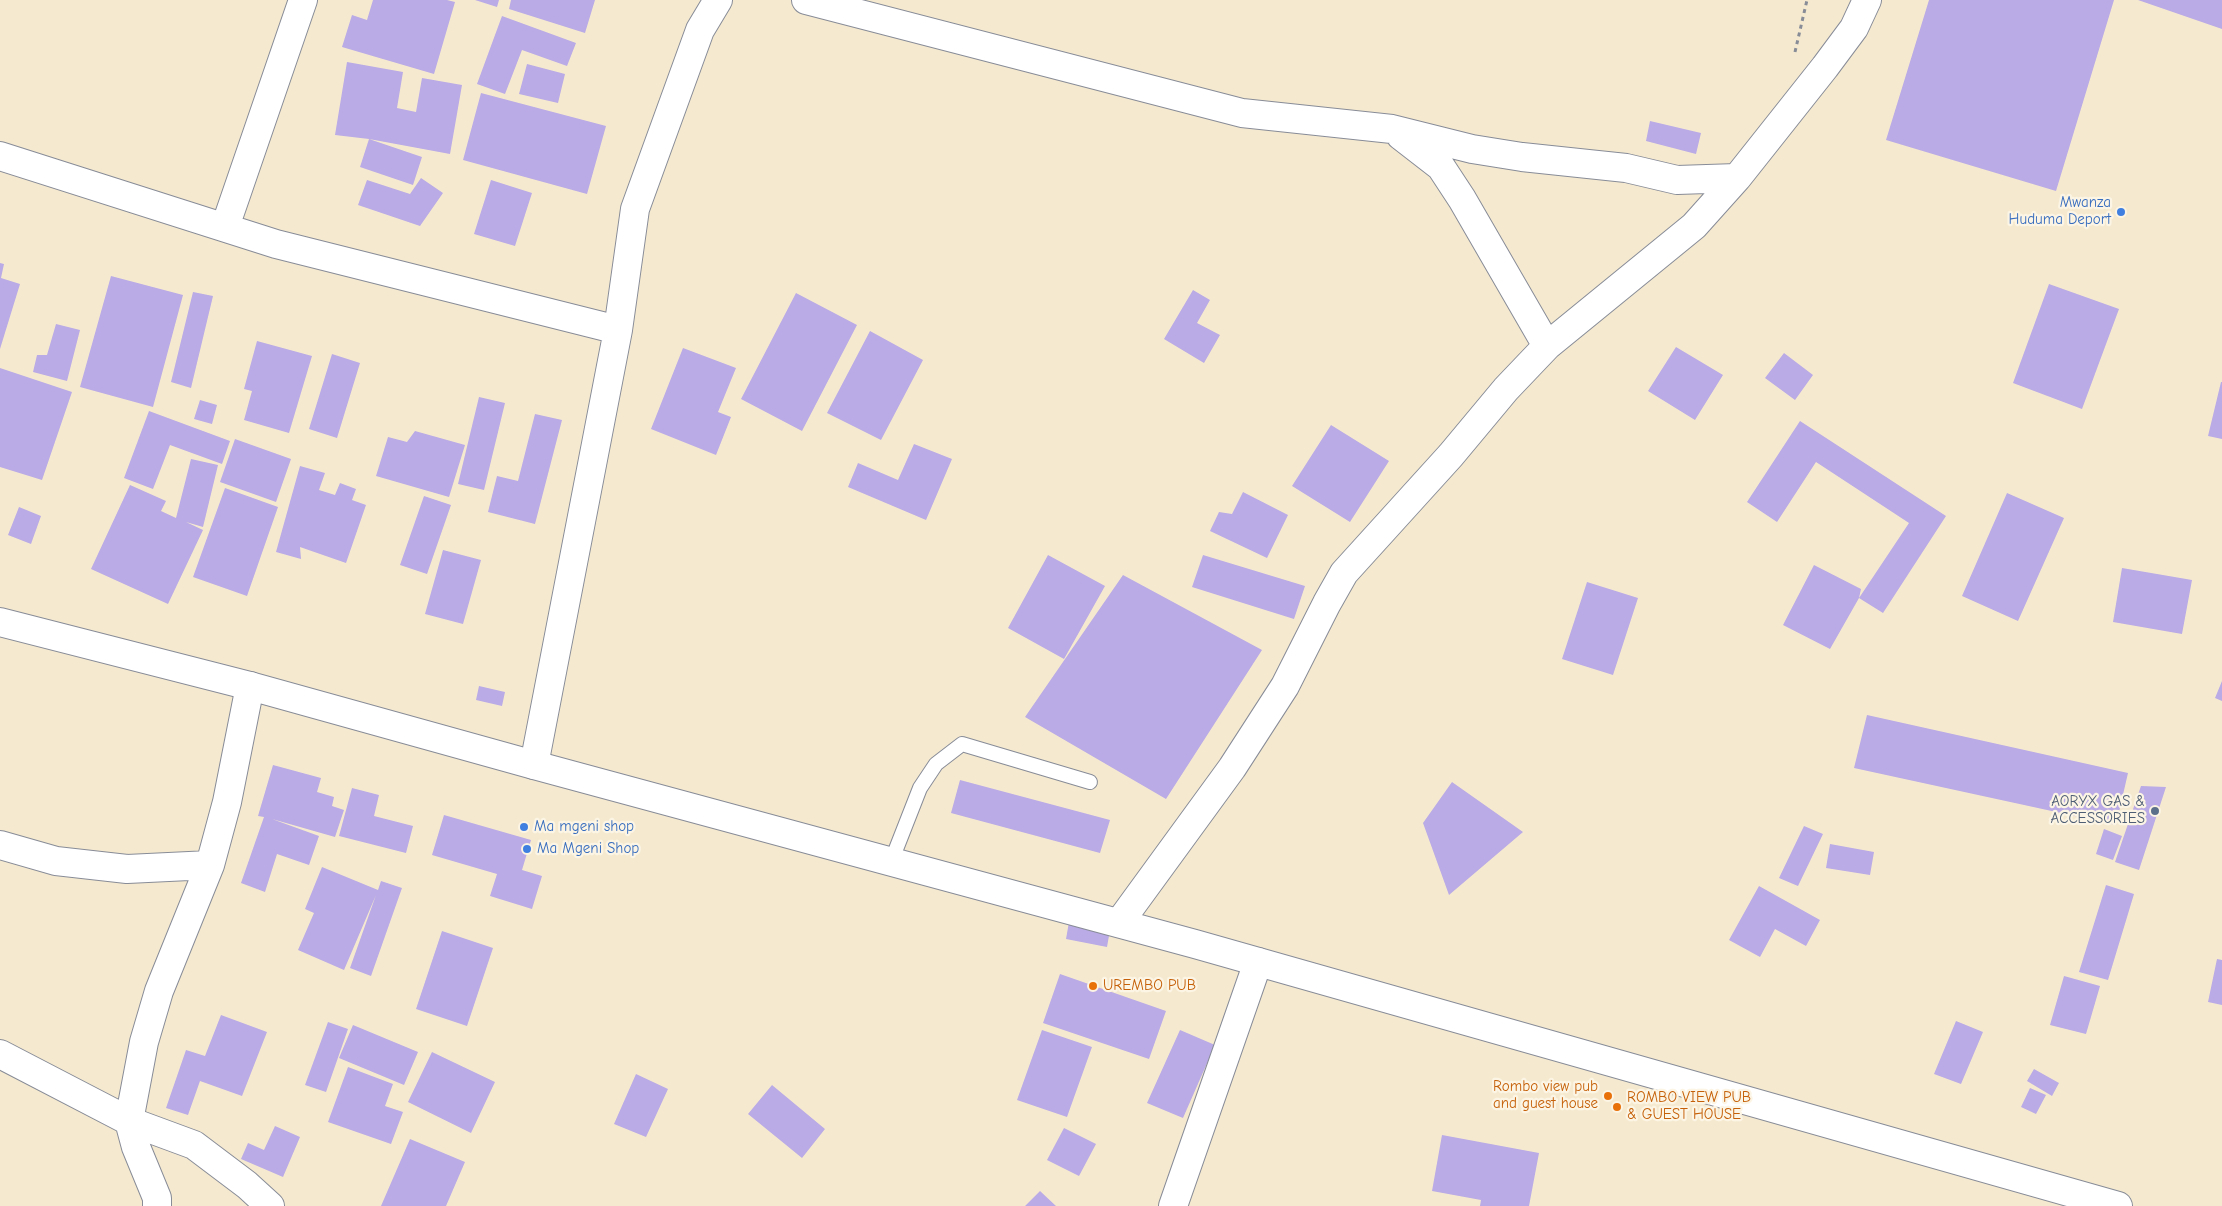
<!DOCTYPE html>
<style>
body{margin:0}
canvas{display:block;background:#f5ead0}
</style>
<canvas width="2222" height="1206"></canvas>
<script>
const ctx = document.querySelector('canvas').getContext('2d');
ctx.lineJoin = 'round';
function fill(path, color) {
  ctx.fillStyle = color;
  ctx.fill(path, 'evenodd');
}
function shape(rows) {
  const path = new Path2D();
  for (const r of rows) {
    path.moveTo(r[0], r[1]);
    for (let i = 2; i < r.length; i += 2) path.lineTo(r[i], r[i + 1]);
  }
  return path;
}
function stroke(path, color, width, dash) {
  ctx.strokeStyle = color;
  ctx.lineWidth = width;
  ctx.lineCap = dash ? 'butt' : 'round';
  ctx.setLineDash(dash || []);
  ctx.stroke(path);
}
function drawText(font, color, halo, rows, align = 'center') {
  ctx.font = font + ' "Comic Neue",sans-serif';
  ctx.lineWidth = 4.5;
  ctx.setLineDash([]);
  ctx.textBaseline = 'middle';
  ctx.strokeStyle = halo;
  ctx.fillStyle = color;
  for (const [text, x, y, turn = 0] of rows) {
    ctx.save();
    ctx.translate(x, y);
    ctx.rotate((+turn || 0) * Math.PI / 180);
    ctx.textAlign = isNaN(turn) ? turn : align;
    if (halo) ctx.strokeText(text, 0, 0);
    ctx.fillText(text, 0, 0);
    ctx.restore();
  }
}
fill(shape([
 [373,0,447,0,455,2,434,74,342,47,352,15,367,20],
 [475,0,499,0,497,7],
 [511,0,595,0,585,33,509,9],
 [1929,0,2114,0,2056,191,1886,140],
 [2138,0,2222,0,2222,29],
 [502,16,576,43,567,66,522,50,505,94,477,84],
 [347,62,403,72,397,108,416,112,422,78,462,85,450,154,369,139,335,135],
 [527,64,565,74,558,103,519,94],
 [481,93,606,126,587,194,463,160],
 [1650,121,1701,133,1696,154,1646,141],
 [369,139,422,157,413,185,360,167],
 [421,178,443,193,420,226,358,205,367,180,410,194],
 [491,180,532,193,515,246,474,234],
 [0,263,4,264,1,278,20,284,0,349],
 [111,276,183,295,153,407,80,387],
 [2049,284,2119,309,2082,409,2013,383],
 [1193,290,1210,300,1197,323,1220,335,1204,363,1164,339],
 [193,292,213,296,191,388,171,382],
 [796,293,857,325,802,431,741,399],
 [56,324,80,330,67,381,33,372,37,355,47,355],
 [870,331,923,360,881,440,827,413],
 [257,341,312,356,289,433,244,420,252,391,244,389],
 [1676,347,1723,375,1695,420,1648,391],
 [683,348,736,368,718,412,731,417,716,455,651,429],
 [1784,353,1813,375,1795,400,1765,378],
 [332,354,360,363,337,438,309,429],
 [0,368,72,392,42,480,0,467],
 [2221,382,2222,382,2222,439,2208,436],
 [479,397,505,403,484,490,458,484],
 [200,400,217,405,212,424,194,419],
 [149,411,230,441,222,464,170,445,153,489,124,478],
 [535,414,562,420,535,524,488,512,497,476,518,481],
 [1800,421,1946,516,1883,613,1859,598,1909,523,1816,462,1777,522,1747,502],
 [1331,425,1389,461,1350,522,1292,486],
 [415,431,465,445,449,497,376,476,388,437,407,442],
 [235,439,291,459,276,502,220,482],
 [914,444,952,459,926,520,848,487,858,463,898,480],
 [191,459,218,465,203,527,186,522,203,530,168,604,91,569,130,485,166,501,161,511,176,518],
 [300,466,325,473,319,490,335,495,340,483,356,489,352,500,366,505,346,563,300,547,301,559,276,552],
 [225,488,278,507,247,596,193,577],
 [1243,492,1288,515,1267,558,1210,531,1219,512,1232,514],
 [2007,493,2064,518,2018,621,1962,596],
 [424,496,451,505,427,574,400,565],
 [19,507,41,516,31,544,8,535],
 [443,550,481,560,463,624,425,614],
 [1048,555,1105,586,1064,659,1008,628],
 [1203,555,1305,586,1294,619,1192,587],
 [1814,565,1861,589,1859,598,1830,649,1783,625],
 [2122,568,2192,580,2182,634,2113,622],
 [1123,575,1262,650,1166,799,1025,717],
 [1587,582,1638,598,1613,675,1562,659],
 [2222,681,2222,701,2215,698],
 [479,686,505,692,502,706,476,700],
 [1867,715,2128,773,2116,825,1854,768],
 [273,765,321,778,317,792,334,797,332,806,344,810,335,837,272,819,319,836,309,865,277,854,265,892,241,883,264,817,258,816],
 [960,780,1110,820,1100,853,951,813],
 [1452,782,1523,832,1449,895,1423,823],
 [2141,786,2166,787,2139,870,2115,862],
 [352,788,379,795,374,816,413,826,406,853,339,836],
 [444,815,531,840,522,870,542,876,532,909,490,896,497,874,432,855],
 [1804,826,1823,834,1798,886,1779,878],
 [2104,829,2122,836,2113,860,2096,854],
 [1830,844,1874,852,1870,875,1826,868],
 [322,867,378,890,381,881,402,888,371,976,350,968,376,895,344,970,298,950,314,913,305,909],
 [2106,885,2134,894,2108,980,2079,972],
 [1759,886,1820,920,1806,946,1775,929,1760,957,1729,940],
 [1069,922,1110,930,1107,947,1066,939],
 [442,931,493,948,467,1026,416,1009],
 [2217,959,2222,960,2222,1005,2208,1002],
 [1060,974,1166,1011,1149,1059,1043,1023],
 [2064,976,2100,986,2086,1034,2050,1025],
 [221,1015,267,1032,242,1096,200,1081,188,1115,166,1108,186,1050,205,1056],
 [1956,1021,1983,1032,1961,1084,1934,1074],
 [328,1022,348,1029,326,1092,305,1085],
 [353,1025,418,1052,404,1085,339,1058],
 [1042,1030,1092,1047,1067,1117,1017,1100],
 [1180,1030,1215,1045,1183,1118,1147,1103],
 [432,1052,495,1082,471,1133,408,1102],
 [348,1067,393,1084,385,1106,403,1112,391,1144,328,1122],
 [2034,1069,2059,1083,2052,1096,2027,1081],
 [636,1074,668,1089,646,1137,614,1124],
 [772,1085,825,1129,802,1158,748,1114],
 [2030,1088,2046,1095,2036,1114,2021,1107],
 [275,1126,300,1137,283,1177,241,1159,248,1143,264,1150],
 [1064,1128,1096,1144,1079,1176,1047,1160],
 [1442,1135,1539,1153,1529,1206,1480,1206,1481,1200,1432,1191],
 [410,1139,465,1162,446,1206,381,1206],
 [1040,1191,1056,1206,1025,1206]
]), '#baaae5');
const service = shape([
 [891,862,920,788,936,764,962,744,1090,782]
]);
const minor = shape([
 [806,0,1242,113,1392,129,1472,149,1522,157,1626,168,1677,180,1737,178],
 [1401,136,1441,167,1462,199,1547,346],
 [0,156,276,244,618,330],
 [225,227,303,0],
 [534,765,618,330,635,209,700,30,718,0],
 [0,845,56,861,127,869,210,865],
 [1119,923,1232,768,1285,686,1327,603,1344,573,1451,455,1506,389,1547,346,1694,226,1737,178,1825,67,1854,28,1867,0],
 [0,1054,129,1121,194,1145,247,1185,270,1206],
 [157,1206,157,1198,136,1147,129,1121,144,1042,159,991,210,865,227,802,250,686],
 [1173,1206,1258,962]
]);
const tertiary = shape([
 [0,622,250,686,534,765,1195,944,2118,1206]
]);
stroke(service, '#888c97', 16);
stroke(minor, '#888c97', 30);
stroke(tertiary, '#888c97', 30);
stroke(shape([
 [1795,52,1807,0]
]), '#888c97', 3, [4, 4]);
stroke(service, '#fff', 14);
stroke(minor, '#fff', 28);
stroke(tertiary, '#fff', 28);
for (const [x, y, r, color] of [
 [2121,212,5,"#3f7fe0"],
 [2155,811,5,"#5c6f8a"],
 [524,827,5,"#3f7fe0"],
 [527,849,5,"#3f7fe0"],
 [1093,986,5,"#e8710a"],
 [1608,1096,5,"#e8710a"],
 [1617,1107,5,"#e8710a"]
]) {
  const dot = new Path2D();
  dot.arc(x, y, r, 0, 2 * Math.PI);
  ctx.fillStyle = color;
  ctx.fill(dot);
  stroke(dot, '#fcf5e5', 2);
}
drawText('15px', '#366cbe', '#fcf5e5', [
 ["Mwanza",2111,203,"right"],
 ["Huduma Deport",2111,220,"right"],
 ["Ma mgeni shop",534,827],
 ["Ma Mgeni Shop",537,849]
], 'left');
drawText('15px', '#4e5e75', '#fcf5e5', [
 ["AORYX GAS &",2145,802],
 ["ACCESSORIES",2145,819]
], 'right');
drawText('15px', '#c56008', '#fcf5e5', [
 ["UREMBO PUB",1103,986],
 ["Rombo view pub",1598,1087,"right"],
 ["and guest house",1598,1104,"right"],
 ["ROMBO VIEW PUB",1627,1098],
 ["& GUEST HOUSE",1627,1115]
], 'left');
</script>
